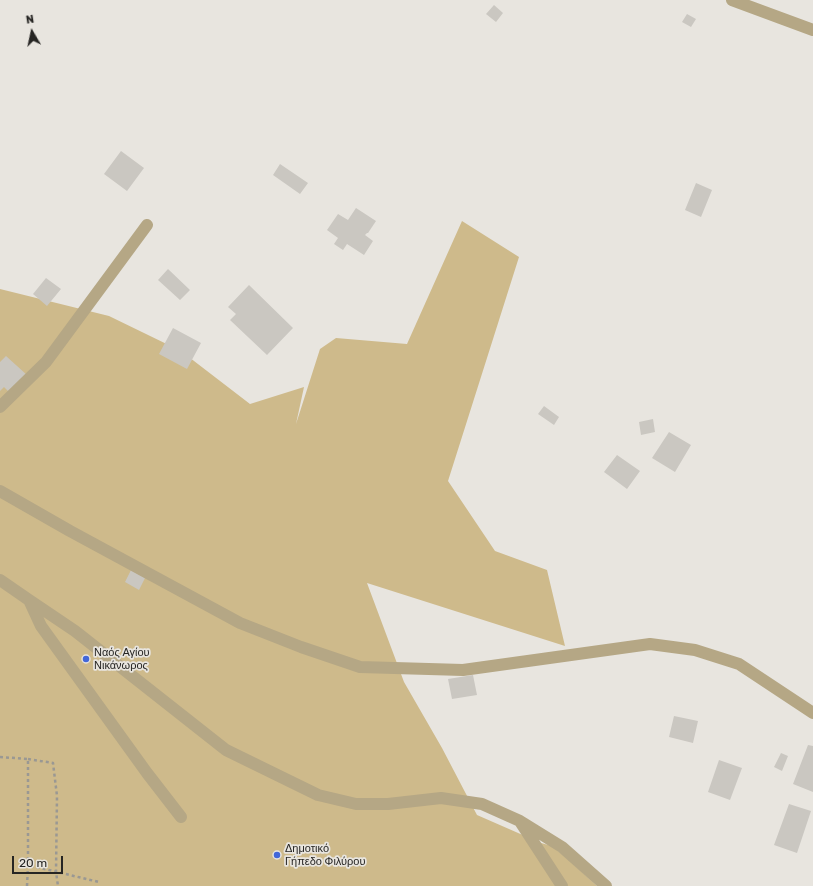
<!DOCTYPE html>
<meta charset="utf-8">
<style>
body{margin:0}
#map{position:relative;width:813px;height:886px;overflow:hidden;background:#e8e5df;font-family:Rubik,sans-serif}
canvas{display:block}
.north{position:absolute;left:12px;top:12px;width:40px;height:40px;-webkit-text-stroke:3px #e8e5df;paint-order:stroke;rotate:351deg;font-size:11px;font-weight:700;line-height:16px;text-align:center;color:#262523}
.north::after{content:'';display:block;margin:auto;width:14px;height:18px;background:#262523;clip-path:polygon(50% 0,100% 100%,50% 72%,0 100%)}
.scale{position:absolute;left:12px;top:856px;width:51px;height:18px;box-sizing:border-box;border:2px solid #262523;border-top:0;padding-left:5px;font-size:12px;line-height:14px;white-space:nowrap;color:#262523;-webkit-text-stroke:3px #e8e5df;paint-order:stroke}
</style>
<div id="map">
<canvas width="813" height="886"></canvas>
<div class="north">N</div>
<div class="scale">20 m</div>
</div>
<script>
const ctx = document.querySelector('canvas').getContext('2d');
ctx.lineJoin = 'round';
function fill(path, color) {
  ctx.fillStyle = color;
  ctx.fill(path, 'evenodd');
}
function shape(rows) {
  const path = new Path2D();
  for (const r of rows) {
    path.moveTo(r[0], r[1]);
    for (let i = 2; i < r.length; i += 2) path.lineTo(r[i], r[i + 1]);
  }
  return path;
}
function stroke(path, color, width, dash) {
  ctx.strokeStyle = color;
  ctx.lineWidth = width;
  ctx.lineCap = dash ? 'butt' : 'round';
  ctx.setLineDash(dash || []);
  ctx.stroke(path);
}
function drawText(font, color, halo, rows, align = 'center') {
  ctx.font = font + ' Rubik,sans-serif';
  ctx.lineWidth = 3.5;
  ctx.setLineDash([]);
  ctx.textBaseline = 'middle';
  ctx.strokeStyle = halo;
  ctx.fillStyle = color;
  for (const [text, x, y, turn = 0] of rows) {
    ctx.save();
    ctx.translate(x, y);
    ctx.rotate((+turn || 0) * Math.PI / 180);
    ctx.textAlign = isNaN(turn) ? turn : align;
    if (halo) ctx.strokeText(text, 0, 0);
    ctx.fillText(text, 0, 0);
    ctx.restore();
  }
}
fill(shape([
 [462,221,519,257,448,481,495,551,547,570,565,646,367,583,404,682,442,748,477,815,541,843,552,846,570,861,597,886,0,886,0,289,109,316,181,351,250,404,304,387,296,424,320,349,336,338,407,344]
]), '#ceba8b');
fill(shape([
 [494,5,503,13,496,22,486,14],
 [687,14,696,19,691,27,682,22],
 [121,151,144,168,127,191,104,174],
 [280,164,308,183,300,194,273,175],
 [696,183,712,190,701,217,685,210],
 [356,208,376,221,368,233,367,233,365,235,373,241,364,255,347,244,343,250,334,244,338,238,327,230,338,214,348,220],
 [168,269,190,290,180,300,158,280],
 [46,278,61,289,47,306,33,294],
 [249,285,293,328,267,355,230,320,236,314,228,307],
 [173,328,201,343,187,369,159,354],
 [6,356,27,375,10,393,4,387,0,391,0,362],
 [544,406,559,417,554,425,538,414],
 [653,419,655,432,641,435,639,422],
 [669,432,691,445,675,472,652,458],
 [617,455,640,471,627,489,604,472],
 [131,570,145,578,139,590,125,582],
 [473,675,477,695,452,699,448,679],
 [674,716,698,721,693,743,669,737],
 [808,745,813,746,813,792,793,784],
 [781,753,788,756,782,771,774,767],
 [719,760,742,768,730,800,708,792],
 [789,804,811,811,797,853,774,845]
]), '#cac7c1');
stroke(shape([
 [0,757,28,759,28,865],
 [28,759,53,763,57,796,56,872,58,886],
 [27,886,28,865,99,882]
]), '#9a9893', 2.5, [3, 3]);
stroke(shape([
 [732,0,813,30],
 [0,407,46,362,147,225],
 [0,491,70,531,240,623,301,647,360,667,463,670,650,644,695,650,739,664,813,713],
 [0,580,29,600,75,631,226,750,318,795,356,804,388,804,441,798,482,804,520,821,562,847,606,886],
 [29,600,41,626,147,773,181,817],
 [521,823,562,886]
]), '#b5a785', 12);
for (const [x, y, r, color] of [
 [86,659,4,"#4267d9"],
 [277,855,4,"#4267d9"]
]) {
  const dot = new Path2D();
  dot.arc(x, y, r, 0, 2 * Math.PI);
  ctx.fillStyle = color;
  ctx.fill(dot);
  stroke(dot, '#e8e5df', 1.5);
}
drawText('11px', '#262523', '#e8e5df', [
 ["Ναός Αγίου",94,653],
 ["Νικάνωρος",94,666],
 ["Δημοτικό",285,849],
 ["Γήπεδο Φιλύρου",285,862]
], 'left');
</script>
